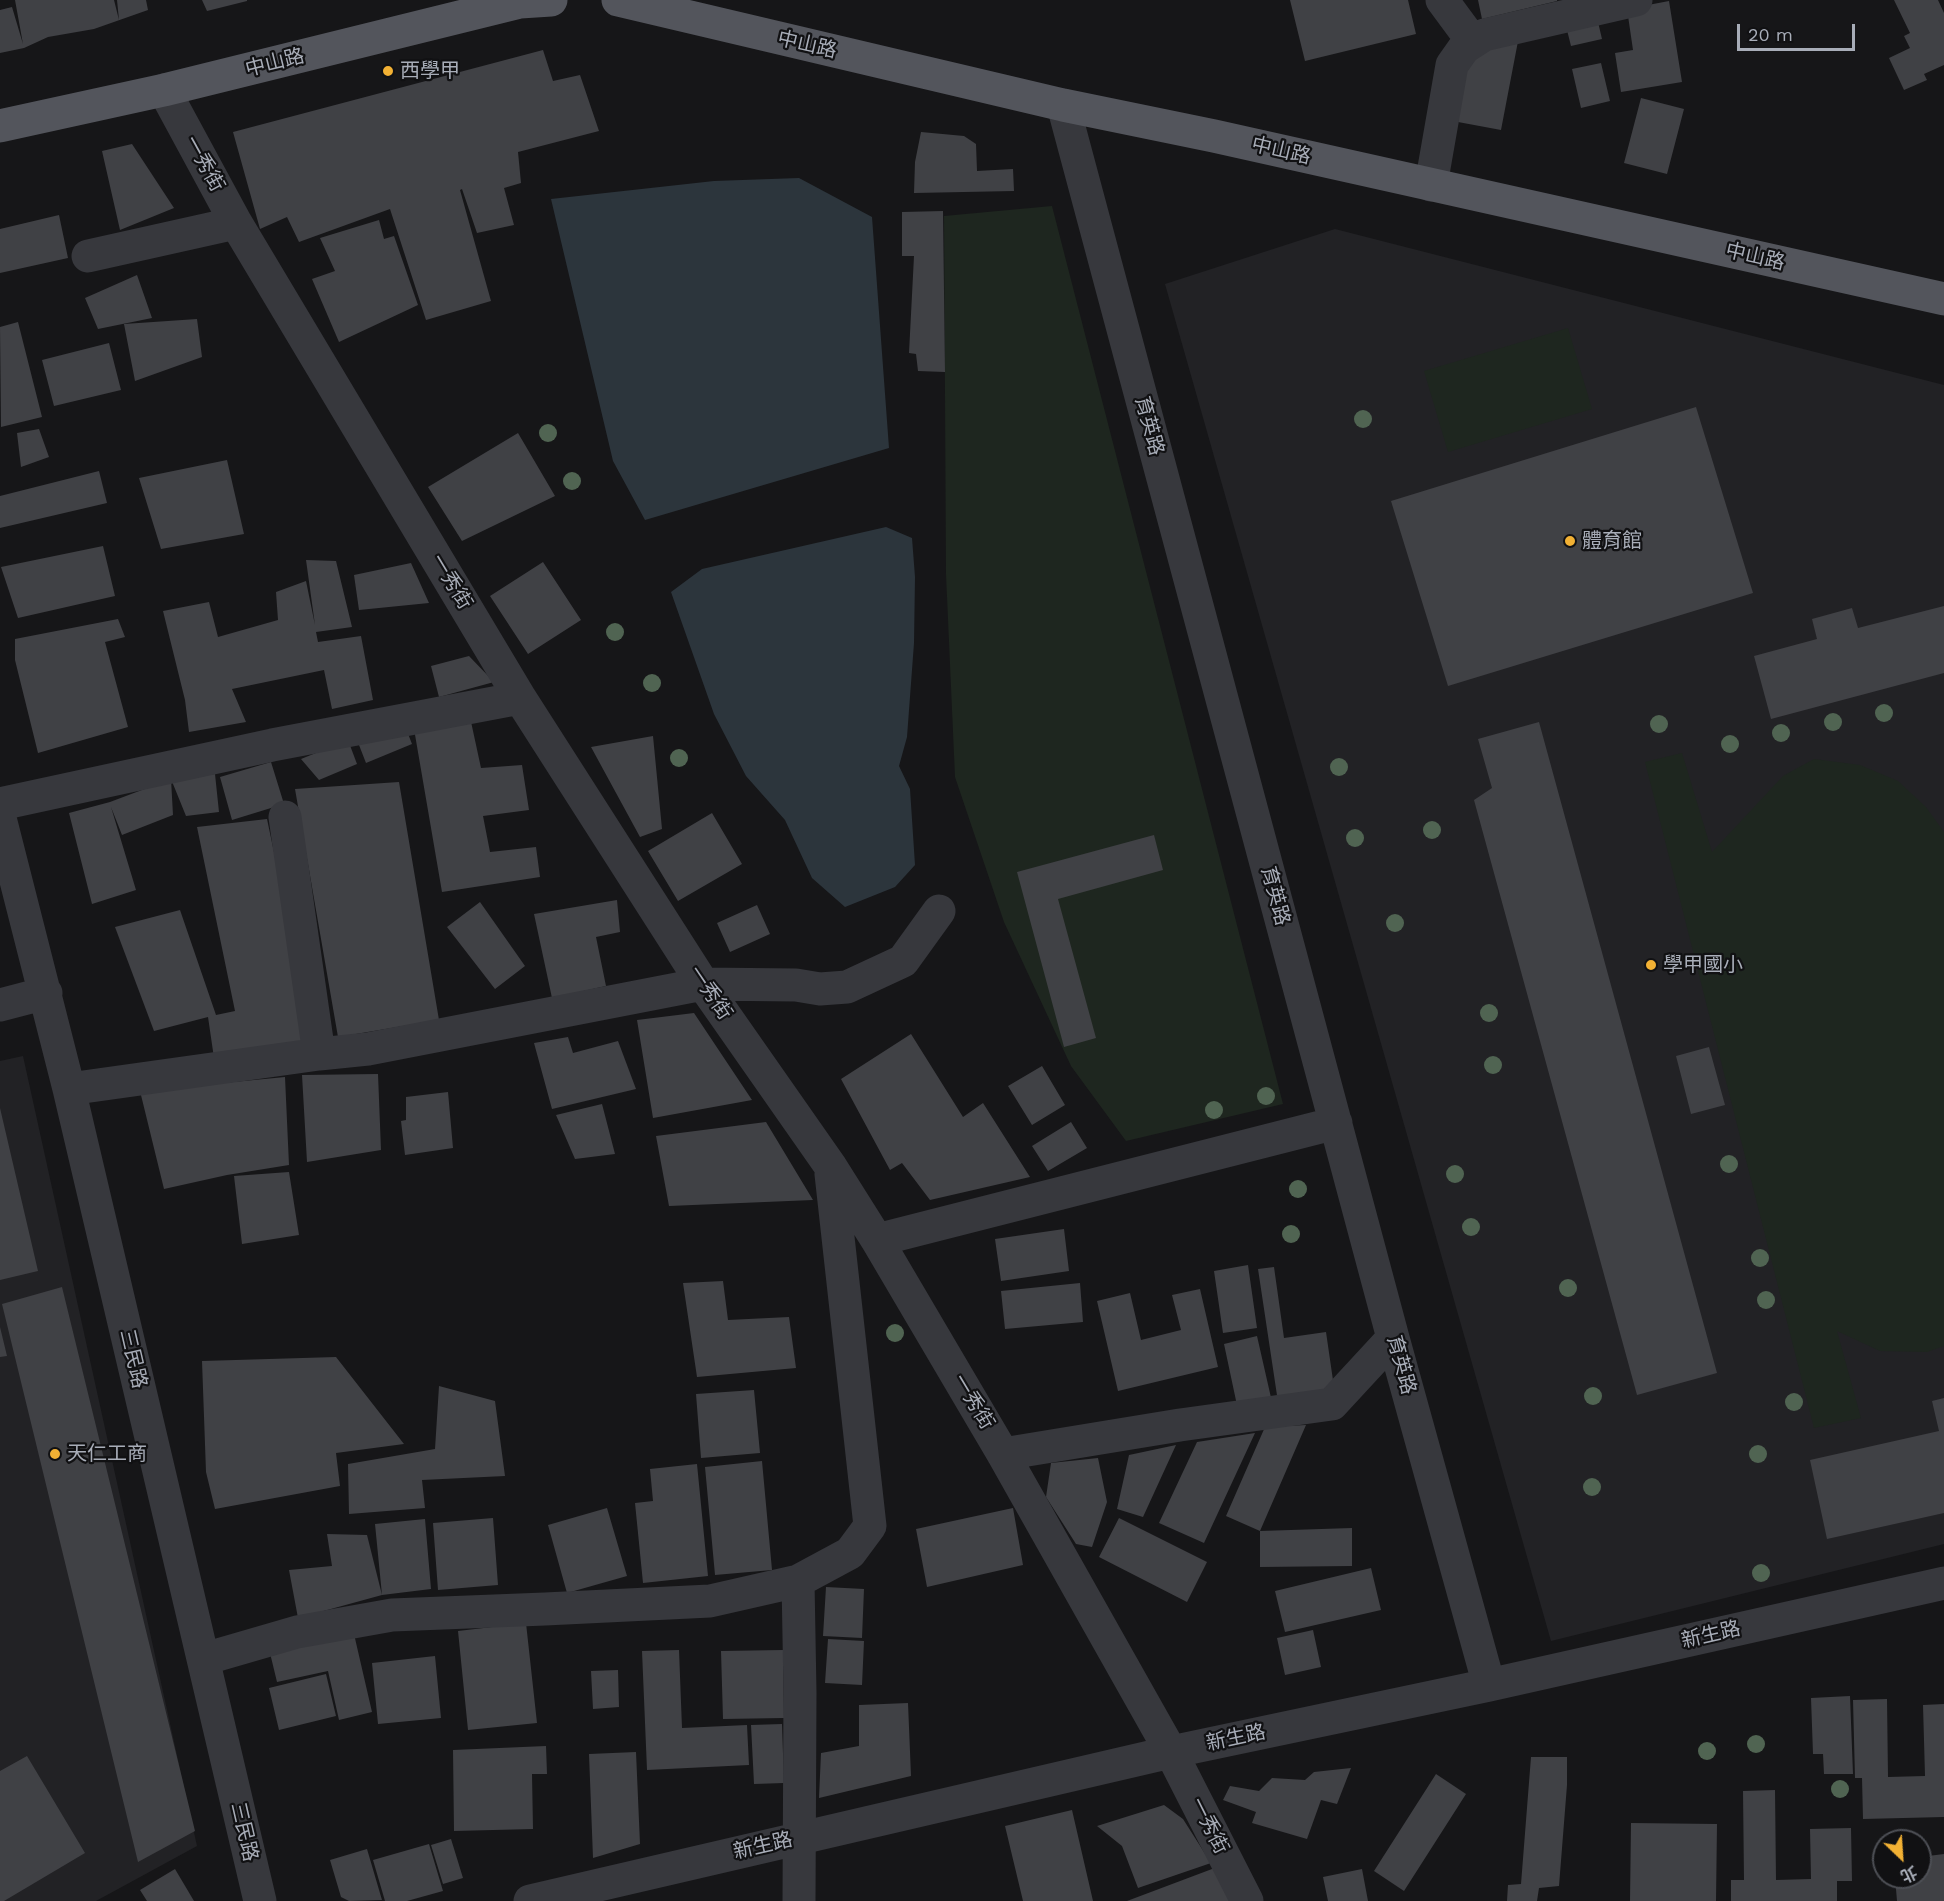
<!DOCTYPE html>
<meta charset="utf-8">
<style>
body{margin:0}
#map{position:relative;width:1944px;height:1901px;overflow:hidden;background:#161618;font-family:"Work Sans","Noto Sans TC",sans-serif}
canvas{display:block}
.north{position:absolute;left:1872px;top:1829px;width:60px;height:60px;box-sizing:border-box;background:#111113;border:2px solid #4d4f55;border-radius:50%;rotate:155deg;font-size:16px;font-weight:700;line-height:24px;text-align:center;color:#a8adb8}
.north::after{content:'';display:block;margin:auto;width:21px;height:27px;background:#f2b134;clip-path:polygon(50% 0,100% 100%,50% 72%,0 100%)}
.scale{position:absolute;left:1737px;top:24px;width:118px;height:27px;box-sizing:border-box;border:3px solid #a8adb8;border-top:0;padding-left:8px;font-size:18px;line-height:21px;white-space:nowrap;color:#a8adb8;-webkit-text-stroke:4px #111113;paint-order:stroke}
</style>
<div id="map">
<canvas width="1944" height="1901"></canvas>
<div class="north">北</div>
<div class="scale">20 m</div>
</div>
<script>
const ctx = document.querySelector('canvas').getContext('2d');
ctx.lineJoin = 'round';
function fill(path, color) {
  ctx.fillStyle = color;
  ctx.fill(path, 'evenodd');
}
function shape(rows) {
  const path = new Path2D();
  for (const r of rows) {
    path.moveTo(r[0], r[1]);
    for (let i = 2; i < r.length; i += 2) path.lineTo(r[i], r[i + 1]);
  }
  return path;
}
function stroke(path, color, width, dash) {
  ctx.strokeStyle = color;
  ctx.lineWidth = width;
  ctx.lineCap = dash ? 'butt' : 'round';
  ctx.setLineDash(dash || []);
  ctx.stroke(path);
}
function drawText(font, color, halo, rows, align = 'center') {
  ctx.font = font + ' "Work Sans","Noto Sans TC",sans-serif';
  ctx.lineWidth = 4.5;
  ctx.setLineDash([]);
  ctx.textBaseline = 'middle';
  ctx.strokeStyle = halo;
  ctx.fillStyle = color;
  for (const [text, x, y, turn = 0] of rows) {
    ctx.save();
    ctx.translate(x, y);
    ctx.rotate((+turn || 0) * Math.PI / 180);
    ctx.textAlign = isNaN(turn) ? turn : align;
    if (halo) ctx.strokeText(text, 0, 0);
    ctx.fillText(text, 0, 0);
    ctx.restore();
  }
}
fill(shape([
 [1335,229,1944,385,1944,1544,1551,1641,1165,284],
 [23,1056,197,1846,96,1901,0,1901,0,1061]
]), '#222225');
fill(shape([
 [1052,206,1283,1104,1126,1141,1071,1066,1004,922,955,777,946,574,944,216],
 [1568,328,1592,409,1448,452,1424,371],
 [1682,753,1712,852,1783,776,1814,759,1860,765,1898,781,1926,807,1944,832,1944,1346,1927,1352,1880,1351,1837,1331,1861,1418,1814,1428,1645,762]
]), '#1e261f');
fill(shape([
 [799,178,872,217,889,448,645,520,613,461,551,199,714,181],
 [886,527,912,538,915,577,914,643,907,737,899,766,910,789,915,865,895,887,845,907,812,878,785,820,746,776,714,714,671,592,702,569]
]), '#2c353c');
fill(shape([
 [15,0,114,0,119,20,117,0,146,0,148,10,94,29,48,37,24,48,0,53,0,10,12,7,23,44],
 [202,0,247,0,247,1,207,11],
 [1290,0,1408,0,1416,34,1305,61],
 [1478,0,1557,0,1557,1,1482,19],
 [1894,0,1938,0,1944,13,1944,65,1924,74,1927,80,1904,90,1889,58,1910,48,1904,36,1910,33],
 [1669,1,1682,82,1621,92,1615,53,1633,50,1627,9],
 [1598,22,1602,39,1571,46,1567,30],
 [1519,36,1501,130,1458,122,1467,52],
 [543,50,553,81,580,75,599,131,518,152,521,183,504,188,514,225,477,233,462,189,460,190,491,301,426,320,390,209,299,242,287,217,260,229,233,132],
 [1601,63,1610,101,1581,108,1572,69],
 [1641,98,1684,109,1667,174,1624,163],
 [921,132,964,136,976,144,977,171,1013,169,1014,191,914,193,915,162],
 [132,144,174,208,120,230,102,151],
 [943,211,945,372,918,371,916,354,909,353,914,256,902,256,902,212],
 [59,215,68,258,0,273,0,229],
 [379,220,384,239,394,236,418,305,339,342,312,279,335,271,320,238],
 [137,275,152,318,98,329,85,298],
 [197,319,202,357,135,381,124,324],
 [18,322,42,417,1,427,0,327],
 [109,343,121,390,54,406,42,360],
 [1696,407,1753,593,1448,686,1391,501],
 [39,429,49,457,21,467,17,433],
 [518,433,555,496,462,541,428,487],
 [227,460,244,534,161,549,139,478],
 [99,471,107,503,0,528,0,496],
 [103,546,115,596,18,618,1,567],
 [306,560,336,561,352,627,316,632,318,642,361,636,373,700,332,709,324,670,232,689,246,722,189,732,185,700,163,611,209,602,218,637,278,620,276,592,306,581,315,625],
 [543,562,581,620,528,654,490,596],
 [411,563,429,603,359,610,354,575],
 [1944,606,1944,673,1771,719,1754,656,1817,639,1812,619,1852,608,1858,628],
 [118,619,125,637,105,642,128,727,38,753,15,660,15,639],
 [469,656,494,682,439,697,431,666],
 [470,717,481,768,522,765,529,810,483,816,490,852,536,847,540,877,442,892,413,723],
 [1539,722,1717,1373,1637,1395,1474,800,1492,788,1478,739],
 [405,726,412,744,366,763,359,745],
 [653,736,662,829,640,837,591,747],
 [348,740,357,764,319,780,301,759],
 [271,762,284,804,232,820,220,777],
 [215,774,219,812,186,816,171,779],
 [171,779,173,815,122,835,111,807,136,890,92,904,69,813,110,802],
 [399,782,439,1020,338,1037,295,789],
 [712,813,742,864,678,901,648,851],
 [267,819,301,980,306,1046,214,1058,208,1017,154,1031,115,927,180,910,216,1015,235,1011,197,827],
 [1154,835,1163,870,1058,899,1096,1038,1064,1047,1017,872],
 [617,900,620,932,596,937,606,986,552,998,534,914],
 [480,902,525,966,495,989,447,927],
 [757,905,770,934,730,952,717,923],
 [694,1013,752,1100,653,1118,637,1020],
 [911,1034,963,1117,983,1103,1030,1177,930,1200,902,1163,890,1170,841,1079],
 [568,1037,573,1053,618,1041,636,1089,552,1109,534,1043],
 [1709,1047,1725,1105,1691,1114,1676,1056],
 [1042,1066,1065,1105,1032,1125,1008,1086],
 [378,1074,381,1150,307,1162,302,1075],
 [285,1077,289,1165,227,1175,164,1189,140,1091],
 [448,1092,453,1148,405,1155,401,1121,406,1120,406,1097],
 [602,1104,615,1154,575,1159,556,1115],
 [0,1108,38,1271,0,1280],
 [766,1122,813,1200,669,1206,656,1136],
 [1071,1122,1087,1148,1048,1171,1032,1146],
 [289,1172,299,1235,242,1244,234,1176],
 [1064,1229,1069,1271,1001,1281,995,1239],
 [1248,1265,1257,1328,1223,1333,1214,1271],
 [1274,1267,1284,1338,1326,1332,1335,1394,1278,1402,1258,1269],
 [723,1281,728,1320,789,1317,796,1368,697,1377,683,1283],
 [1080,1283,1083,1322,1005,1329,1001,1291],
 [62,1287,195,1831,138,1862,2,1304],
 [1200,1289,1218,1367,1118,1391,1097,1301,1130,1293,1141,1340,1181,1330,1172,1295],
 [0,1327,7,1356,0,1357],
 [1257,1336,1272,1402,1238,1410,1224,1344],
 [336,1357,404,1444,336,1453,340,1486,215,1509,206,1472,202,1361],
 [439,1386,495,1401,505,1476,422,1480,425,1508,349,1514,348,1464,435,1449],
 [754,1390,760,1453,701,1458,696,1394],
 [1944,1398,1944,1513,1827,1539,1810,1460,1939,1431,1932,1401],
 [1306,1425,1260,1531,1226,1516,1265,1427],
 [1255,1433,1204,1543,1159,1523,1197,1442],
 [1176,1445,1143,1517,1117,1509,1129,1455],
 [1098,1458,1107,1502,1092,1547,1076,1544,1046,1497,1051,1463],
 [762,1461,772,1570,715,1575,705,1467],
 [697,1464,708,1576,643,1583,635,1503,653,1501,650,1469],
 [607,1508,627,1576,567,1593,548,1525],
 [1013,1508,1023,1565,927,1587,916,1529],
 [493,1518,498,1585,438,1590,433,1523],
 [1119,1518,1207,1562,1187,1602,1099,1557],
 [425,1519,431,1589,382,1595,375,1524],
 [1352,1528,1352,1566,1260,1567,1260,1531],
 [327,1534,367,1535,382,1595,298,1618,289,1570,332,1566],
 [1371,1568,1381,1610,1285,1632,1275,1591],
 [826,1587,864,1589,862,1638,823,1636],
 [526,1623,537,1723,468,1730,458,1631],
 [1313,1630,1321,1667,1285,1675,1277,1638],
 [354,1634,372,1712,339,1720,328,1671,277,1682,270,1653],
 [828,1639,864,1641,862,1685,825,1683],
 [679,1650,682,1728,747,1725,749,1765,647,1770,642,1651],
 [783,1650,784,1718,723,1719,721,1651],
 [435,1656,441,1718,378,1724,372,1663],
 [618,1670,619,1707,593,1709,591,1671],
 [326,1674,336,1716,279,1730,269,1688],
 [1850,1696,1853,1774,1824,1774,1823,1754,1813,1754,1811,1698],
 [1887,1699,1888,1777,1925,1776,1923,1705,1944,1704,1944,1817,1863,1819,1862,1778,1855,1778,1853,1700],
 [908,1703,911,1776,819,1798,821,1753,859,1746,859,1705],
 [782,1724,784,1783,754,1784,751,1725],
 [546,1746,547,1774,532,1774,533,1829,454,1831,453,1750],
 [636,1752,640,1844,593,1858,589,1754],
 [27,1756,85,1853,4,1901,0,1901,0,1771],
 [1531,1757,1567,1757,1567,1785,1559,1886,1539,1888,1537,1901,1507,1901,1508,1885,1521,1884],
 [1351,1768,1337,1804,1321,1800,1307,1839,1252,1823,1256,1812,1223,1800,1230,1786,1259,1791,1272,1778,1305,1780,1314,1772],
 [1436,1774,1466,1794,1404,1891,1374,1871],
 [1775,1790,1776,1880,1811,1879,1810,1829,1851,1828,1852,1881,1837,1881,1837,1901,1731,1901,1731,1880,1744,1880,1743,1791],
 [1164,1805,1183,1819,1211,1863,1138,1888,1122,1846,1097,1826],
 [1072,1810,1093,1901,1023,1901,1005,1826],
 [1631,1823,1717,1824,1716,1901,1630,1901],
 [451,1839,463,1878,443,1884,431,1845],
 [429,1844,443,1891,407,1901,385,1901,373,1860],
 [367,1849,382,1900,349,1901,341,1897,330,1860],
 [1944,1854,1944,1901,1897,1901,1895,1877,1920,1877,1920,1857],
 [1220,1866,1233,1901,1127,1901],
 [175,1869,194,1901,147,1901,140,1890],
 [1362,1869,1368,1901,1328,1901,1323,1877]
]), '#404145');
stroke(shape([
 [1442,0,1473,42],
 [164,90,236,223,520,698,703,984,831,1167,877,1240,1003,1454,1171,1752,1247,1901],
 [1063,105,1393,1338,1489,1685],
 [1431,185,1452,65,1464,48,1484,35,1636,0],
 [88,256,236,223],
 [0,804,272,745,520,698],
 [285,817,319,1054],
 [0,818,69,1089,260,1901],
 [0,1005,46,993],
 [69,1089,319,1054,368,1049,703,984,796,985,820,989,847,987,903,961,939,911],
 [877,1240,1336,1123],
 [1003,1454,1180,1425,1332,1404,1393,1338],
 [798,1581,800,1693,799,1901],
 [204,1659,297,1632,392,1615,545,1609,710,1601,798,1581,850,1553,870,1526,831,1174],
 [530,1901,1171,1752,1489,1685,1944,1583]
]), '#37383d', 33);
stroke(shape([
 [618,0,1063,105,1214,136,1944,299],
 [0,126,164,90,520,2,551,0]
]), '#53555c', 33);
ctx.fillStyle = '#506452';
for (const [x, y] of [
 [1363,419],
 [548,433],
 [572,481],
 [615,632],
 [652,683],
 [1884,713],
 [1833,722],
 [1659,724],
 [1781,733],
 [1730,744],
 [679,758],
 [1339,767],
 [1432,830],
 [1355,838],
 [1395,923],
 [1489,1013],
 [1493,1065],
 [1266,1096],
 [1214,1110],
 [1729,1164],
 [1455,1174],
 [1298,1189],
 [1471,1227],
 [1291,1234],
 [1760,1258],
 [1568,1288],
 [1766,1300],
 [895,1333],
 [1593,1396],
 [1794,1402],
 [1758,1454],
 [1592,1487],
 [1761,1573],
 [1756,1744],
 [1707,1751],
 [1840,1789]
]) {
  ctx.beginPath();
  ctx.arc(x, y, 9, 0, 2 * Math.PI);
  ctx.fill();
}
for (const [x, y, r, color] of [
 [388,71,6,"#f2b134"],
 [1570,541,6,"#f2b134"],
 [1651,965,6,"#f2b134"],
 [55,1454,6,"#f2b134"]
]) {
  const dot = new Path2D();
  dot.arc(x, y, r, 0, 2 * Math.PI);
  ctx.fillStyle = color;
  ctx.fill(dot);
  stroke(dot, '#111113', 2);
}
drawText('20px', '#a8adb8', '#111113', [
 ["中山路",807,45,13],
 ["中山路",275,63,-14],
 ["中山路",1281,151,13],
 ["一秀街",204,164,61],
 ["中山路",1755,257,13],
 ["育英路",1149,426,75],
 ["一秀街",451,582,59],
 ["育英路",1275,896,75],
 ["一秀街",710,993,56],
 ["三民路",133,1359,77],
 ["育英路",1401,1365,75],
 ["一秀街",973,1402,59],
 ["新生路",1711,1635,-13],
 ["新生路",1236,1738,-12],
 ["一秀街",1209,1826,63],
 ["三民路",244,1832,77],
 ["新生路",763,1846,-13]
]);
drawText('20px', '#a8adb8', '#111113', [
 ["西學甲",400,71],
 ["體育館",1582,541],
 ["學甲國小",1663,965],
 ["天仁工商",67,1454]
], 'left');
</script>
